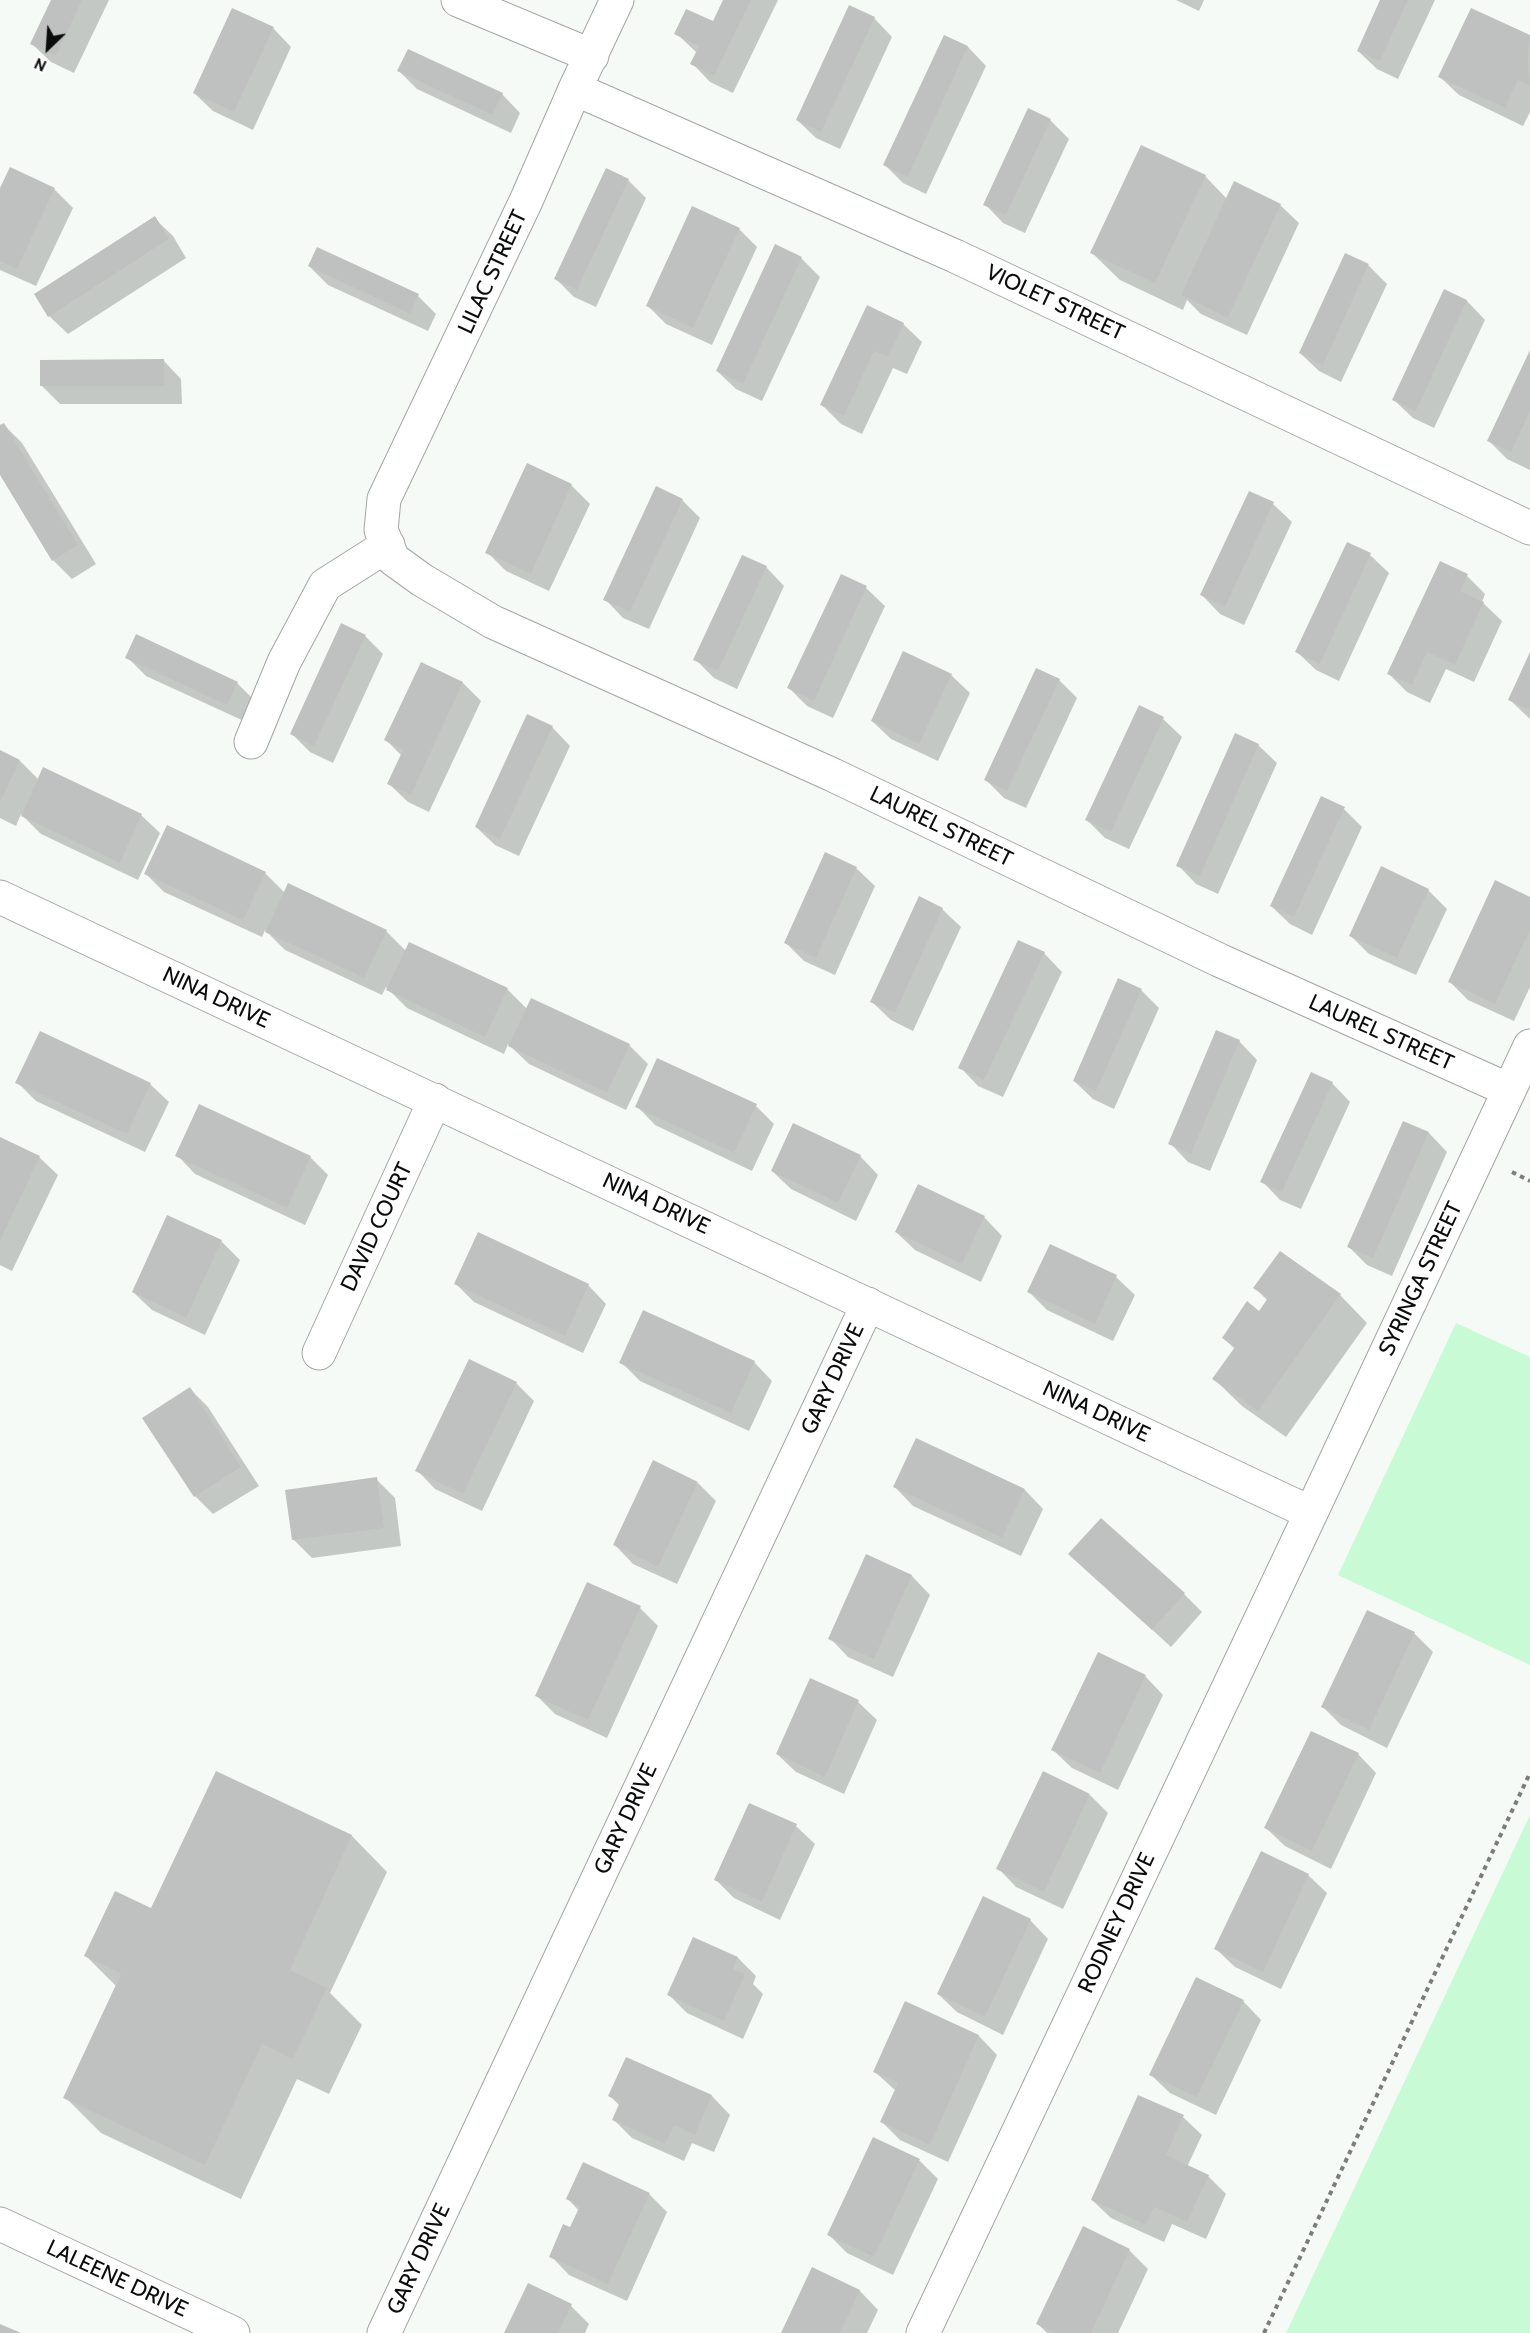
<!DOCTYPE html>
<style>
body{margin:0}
#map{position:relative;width:1530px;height:2333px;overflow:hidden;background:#f6faf7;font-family:Cabin,sans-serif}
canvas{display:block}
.north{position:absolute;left:18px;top:18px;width:60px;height:60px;-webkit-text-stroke:4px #fff;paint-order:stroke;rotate:205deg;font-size:16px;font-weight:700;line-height:24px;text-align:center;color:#0b0c0c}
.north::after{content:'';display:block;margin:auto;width:21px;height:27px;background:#0b0c0c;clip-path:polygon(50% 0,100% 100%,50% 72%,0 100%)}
</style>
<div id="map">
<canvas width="1530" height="2333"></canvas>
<div class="north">N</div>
</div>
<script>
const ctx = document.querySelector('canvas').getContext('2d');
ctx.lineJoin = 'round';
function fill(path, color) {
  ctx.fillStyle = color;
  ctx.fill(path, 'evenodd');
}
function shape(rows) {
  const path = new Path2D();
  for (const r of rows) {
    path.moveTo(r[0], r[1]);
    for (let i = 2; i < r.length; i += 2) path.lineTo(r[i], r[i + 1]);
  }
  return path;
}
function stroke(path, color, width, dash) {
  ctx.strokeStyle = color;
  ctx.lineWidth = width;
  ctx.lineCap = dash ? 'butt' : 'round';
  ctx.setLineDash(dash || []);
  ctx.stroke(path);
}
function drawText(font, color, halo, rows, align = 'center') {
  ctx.font = font + ' Cabin,sans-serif';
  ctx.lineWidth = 6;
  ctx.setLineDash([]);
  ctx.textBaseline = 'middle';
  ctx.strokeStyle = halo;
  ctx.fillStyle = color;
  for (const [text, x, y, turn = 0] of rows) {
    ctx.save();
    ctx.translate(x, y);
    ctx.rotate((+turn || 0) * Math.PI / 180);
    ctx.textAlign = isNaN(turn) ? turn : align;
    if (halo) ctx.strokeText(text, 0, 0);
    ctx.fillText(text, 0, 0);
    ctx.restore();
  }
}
fill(shape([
 [1456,1323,1530,1357,1530,1665,1338,1575],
 [1530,1815,1530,2333,1286,2333]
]), '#c8fad5');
fill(shape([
 [53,0,109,0,74,73,51,62,32,44],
 [724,0,778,0,733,93,710,82,692,63,697,53,676,33,713,23],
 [1176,0,1204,0,1199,11],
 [1382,0,1435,0,1398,79,1377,69,1358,51],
 [1472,10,1530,37,1530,112,1523,126,1459,95,1440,77],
 [874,18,892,37,840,149,816,138,797,120],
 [273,28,291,47,253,130,213,111,194,93],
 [945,37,968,47,986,66,926,194,903,183,885,165],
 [399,71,502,94,520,113,511,133,417,89],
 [1050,120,1069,139,1025,233,1003,223,985,204],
 [1205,176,1227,199,1280,205,1299,223,1247,335,1201,314,1187,300,1183,310,1120,280,1092,253],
 [628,180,646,198,596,307,574,297,556,279],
 [54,189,73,208,36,286,0,270,0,192],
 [154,218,173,236,186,258,68,334,49,316],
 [739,229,757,247,712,345,666,324,647,305],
 [775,246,801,258,820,277,762,401,736,389,717,371],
 [1346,255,1369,266,1387,284,1341,382,1319,371,1300,353],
 [309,266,418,296,436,314,428,331,328,285],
 [1445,291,1467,301,1485,320,1434,428,1413,418,1394,400],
 [868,307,903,324,922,342,907,374,893,368,862,434,841,424,822,405],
 [1530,353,1530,470,1507,459,1489,441],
 [163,360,181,379,182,404,60,404,42,386],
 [4,425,22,443,96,564,72,579,53,560,0,472,0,427],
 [528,465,571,485,590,504,549,591,506,571,487,552],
 [1250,492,1273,504,1292,522,1244,625,1220,614,1202,595],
 [682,500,700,518,649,629,623,618,605,599],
 [1347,544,1370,555,1389,573,1339,681,1316,670,1297,652],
 [766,567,784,586,737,689,714,678,695,659],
 [841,576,866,588,885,606,833,718,807,706,789,688],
 [1467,576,1485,594,1482,602,1502,621,1474,682,1446,669,1430,703,1407,692,1389,674],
 [365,636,383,654,333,763,310,752,292,734],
 [1530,655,1530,719,1509,699],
 [127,657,237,683,256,702,246,722,146,676],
 [421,664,463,683,481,701,429,812,408,802,389,784,402,756,386,740],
 [951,675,970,693,938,761,891,739,872,721],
 [1059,680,1077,698,1026,808,1004,798,986,780],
 [1163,719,1182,737,1129,849,1105,838,1087,820],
 [552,727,570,746,519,856,495,845,476,827],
 [1258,745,1277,763,1218,894,1196,884,1178,865],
 [0,752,20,761,39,780,141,815,160,833,138,880,41,834,21,814,16,826,0,818],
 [1344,809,1362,827,1312,935,1290,924,1271,906],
 [856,868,875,886,835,975,804,961,785,942],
 [265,873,285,893,386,931,406,951,507,989,527,1009,629,1045,648,1064,626,1110,529,1064,508,1044,504,1054,407,1008,386,987,382,995,285,950,265,930,262,937,164,892,146,874],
 [1428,890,1447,909,1416,975,1369,954,1350,935],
 [1530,898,1530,987,1514,1021,1468,1000,1450,982],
 [942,909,961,927,913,1031,891,1020,872,1002],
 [1044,953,1062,972,1003,1097,978,1086,960,1067],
 [1141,990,1159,1008,1114,1109,1093,1099,1074,1081],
 [1239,1041,1257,1060,1210,1171,1188,1162,1170,1143],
 [17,1082,150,1084,169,1102,145,1152,36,1101],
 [1332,1083,1350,1102,1301,1209,1280,1200,1262,1181],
 [637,1106,756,1106,774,1124,752,1171,655,1125],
 [1404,1123,1429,1133,1447,1152,1392,1276,1367,1265,1348,1246],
 [0,1139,39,1157,58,1175,12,1271,0,1265],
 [177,1155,310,1157,328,1175,305,1225,195,1174],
 [860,1156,878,1175,856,1221,791,1189,772,1171],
 [984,1217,1002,1236,981,1282,915,1250,896,1232],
 [221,1241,240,1260,205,1335,152,1310,133,1292],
 [1051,1246,1116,1277,1135,1295,1113,1341,1047,1310,1029,1292],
 [456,1284,588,1285,606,1304,583,1353,474,1302],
 [1255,1288,1340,1295,1367,1323,1286,1437,1242,1406,1214,1379,1235,1349,1223,1338,1260,1313,1268,1301],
 [621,1362,754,1362,772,1381,749,1431,640,1381],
 [516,1383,534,1401,482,1511,435,1489,417,1470],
 [190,1389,208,1407,259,1486,213,1514,195,1496],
 [917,1440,1025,1490,1043,1509,1021,1556,913,1506,895,1487],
 [376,1479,395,1498,401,1546,312,1558,293,1539],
 [698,1483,716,1501,677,1584,633,1564,615,1545],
 [1070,1554,1184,1594,1202,1612,1171,1647],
 [867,1556,912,1576,930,1595,893,1677,848,1657,830,1638],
 [640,1608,658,1626,607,1738,555,1714,536,1695],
 [1368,1612,1414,1633,1433,1652,1387,1748,1341,1725,1323,1707],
 [1145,1676,1163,1695,1118,1790,1072,1768,1053,1750],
 [858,1702,877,1720,844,1794,796,1772,777,1754],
 [1358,1754,1376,1773,1331,1869,1285,1846,1266,1828],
 [216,1773,352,1836,387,1872,330,1993,362,2025,329,2094,297,2079,241,2199,101,2133,65,2097,117,1987,86,1956,152,1910],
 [1090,1795,1108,1813,1063,1909,1016,1887,998,1868],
 [796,1826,815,1844,780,1920,734,1898,716,1880],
 [1308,1875,1327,1893,1281,1989,1235,1967,1216,1949],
 [1030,1920,1048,1939,1003,2035,957,2012,938,1994],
 [694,1939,738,1958,756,1976,753,1984,763,1994,743,2039,687,2013,669,1995],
 [1243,2001,1261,2020,1216,2115,1170,2093,1151,2075],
 [906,2003,979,2036,997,2055,948,2162,900,2140,882,2122,896,2091,875,2072],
 [626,2059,712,2096,730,2115,714,2152,692,2143,684,2161,632,2138,614,2120,620,2106,610,2096],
 [1139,2097,1183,2117,1202,2135,1187,2167,1208,2176,1226,2194,1206,2239,1172,2224,1164,2242,1111,2218,1092,2200],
 [873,2139,920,2161,938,2179,893,2275,847,2253,828,2234],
 [649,2194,667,2212,627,2301,569,2275,551,2256,571,2229,579,2211,568,2199],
 [1083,2228,1129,2250,1148,2269,1118,2333,1047,2333,1038,2324],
 [813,2269,860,2291,878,2310,867,2333,783,2333],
 [571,2306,589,2324,585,2333,505,2333]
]), '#0003');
fill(shape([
 [51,0,82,0,56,56,30,44],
 [723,0,751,0,714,76,690,64,699,46,674,34,686,9,713,21],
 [1380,0,1408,0,1380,61,1357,51],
 [849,5,875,17,821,132,796,120],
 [232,8,274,27,234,112,193,93],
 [1471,8,1530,35,1528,59,1530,86,1518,80,1505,108,1438,77],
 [944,35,968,46,908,177,883,165],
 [408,49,503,93,492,115,397,71],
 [1028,108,1051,119,1006,215,983,205],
 [1141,145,1206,175,1155,283,1090,253],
 [10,167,55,188,17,269,0,261,0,188],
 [606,168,629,179,577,290,554,279],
 [1234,181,1281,204,1228,318,1181,295],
 [692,206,740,228,693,328,646,306],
 [155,216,169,239,48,317,34,294],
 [775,244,802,257,743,384,716,371],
 [317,247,419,294,410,314,308,266],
 [1345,253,1369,264,1323,365,1299,353],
 [1444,289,1467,300,1416,411,1392,400],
 [867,305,904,323,888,357,874,351,844,416,820,405],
 [1530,350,1530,411,1511,452,1487,441],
 [164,359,164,386,40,386,40,360],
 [4,423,78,545,52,561,0,475,0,425],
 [527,463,572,484,531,574,485,553],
 [656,486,683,499,630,612,603,600],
 [1249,491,1274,502,1225,607,1200,595],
 [1347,542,1371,553,1320,664,1295,652],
 [742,555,767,566,718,671,693,660],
 [1440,561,1468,574,1460,591,1484,602,1455,665,1427,652,1412,685,1387,674],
 [841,574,867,586,814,701,787,688],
 [341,623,366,635,314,746,290,734],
 [136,634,238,682,227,705,125,658],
 [903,651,952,674,919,744,871,721],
 [1530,652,1530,710,1508,700],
 [421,662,463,682,411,795,387,784,403,750,384,740],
 [1036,668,1060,679,1007,791,984,780],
 [1139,705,1164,717,1111,832,1085,820],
 [527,714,553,726,500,839,475,827],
 [1235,733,1259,744,1200,876,1176,866],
 [0,750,20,760,0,802],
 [43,767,142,814,120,863,21,816],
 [1321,796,1345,807,1294,917,1270,906],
 [167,825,266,872,243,920,144,874],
 [825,852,857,867,816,958,784,943],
 [1381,866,1429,889,1397,958,1349,936],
 [1495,880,1530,897,1530,930,1495,1004,1448,982],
 [288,883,387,930,364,978,265,932],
 [919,896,943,908,895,1013,870,1002],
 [1018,940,1045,952,984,1080,958,1068],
 [409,942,508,988,485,1037,386,990],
 [1118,978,1142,989,1096,1091,1073,1081],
 [531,998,630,1044,607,1093,508,1046],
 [1216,1030,1240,1040,1191,1154,1168,1144],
 [40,1031,151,1083,127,1134,15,1083],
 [657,1058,757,1104,734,1153,635,1107],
 [1311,1072,1333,1082,1282,1192,1260,1182],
 [199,1104,311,1156,287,1208,175,1156],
 [1403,1121,1429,1132,1373,1258,1347,1247],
 [793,1123,861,1155,838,1203,771,1171],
 [0,1137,40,1156,0,1241],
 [918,1184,985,1216,962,1264,895,1232],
 [167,1215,222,1240,186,1318,132,1292],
 [478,1232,589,1284,565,1336,454,1284],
 [1050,1244,1117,1275,1095,1324,1027,1292],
 [1280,1251,1341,1294,1258,1411,1212,1379,1235,1347,1222,1338,1247,1301,1259,1311,1268,1298,1253,1288],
 [643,1310,755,1361,731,1413,619,1363],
 [469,1359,517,1382,463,1494,415,1471],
 [190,1387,241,1467,194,1497,142,1418],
 [916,1438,1025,1489,1002,1538,893,1487],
 [653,1460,698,1482,658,1567,613,1545],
 [377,1477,384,1528,292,1540,285,1490],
 [1101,1518,1185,1593,1152,1630,1068,1554],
 [866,1554,912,1575,874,1659,828,1639],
 [587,1582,641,1606,588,1720,535,1696],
 [1367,1610,1415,1632,1369,1730,1321,1707],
 [1098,1652,1146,1675,1100,1773,1051,1750],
 [810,1678,859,1700,825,1777,776,1754],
 [1311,1731,1359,1753,1312,1851,1264,1828],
 [216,1771,352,1835,290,1970,327,1988,293,2059,262,2044,205,2165,63,2098,121,1974,84,1956,115,1891,151,1908],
 [1043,1771,1090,1794,1044,1892,996,1869],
 [749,1803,797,1824,762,1902,714,1880],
 [1261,1851,1309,1874,1263,1972,1214,1949],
 [983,1896,1031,1919,985,2017,937,1994],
 [693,1937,738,1957,733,1969,745,1974,724,2021,667,1995],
 [1196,1977,1244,2000,1197,2097,1149,2075],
 [905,2001,979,2035,930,2145,880,2122,898,2083,873,2072],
 [626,2057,712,2095,695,2135,674,2125,665,2144,612,2120,620,2102,608,2096],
 [1138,2095,1184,2115,1166,2155,1209,2175,1187,2222,1154,2207,1146,2225,1091,2200],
 [873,2137,920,2159,874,2257,827,2235],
 [583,2162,650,2193,608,2284,549,2257,563,2224,570,2227,580,2206,566,2199],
 [1083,2226,1130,2249,1091,2333,1054,2333,1036,2324],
 [812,2267,860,2290,840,2333,781,2333],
 [528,2283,572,2304,558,2333,504,2333],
 [0,2324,21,2333,0,2333]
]), '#bec1bf');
const minor = shape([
 [458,0,592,56],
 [617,0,575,89,526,201,384,499,381,530,393,559,422,580,493,622,833,775,1219,960,1509,1090],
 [575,89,955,256,1530,528],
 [251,742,284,662,325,585,388,545],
 [0,897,1311,1513],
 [319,1353,435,1100],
 [0,2224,233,2333],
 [384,2333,868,1304],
 [923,2333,1311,1513,1530,1046]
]);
stroke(minor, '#a3a6a4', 35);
stroke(shape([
 [1512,1172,1530,1181],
 [1264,2333,1530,1773]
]), '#7b7d7c', 4, [4.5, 4.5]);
stroke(minor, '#fff', 33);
drawText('22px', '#0b0c0c', '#fff', [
 ["LILAC STREET",493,272,-65],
 ["VIOLET STREET",1055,303,25],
 ["LAUREL STREET",941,827,26],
 ["NINA DRIVE",216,998,25],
 ["LAUREL STREET",1381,1033,24],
 ["NINA DRIVE",656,1204,25],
 ["DAVID COURT",377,1227,-65],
 ["SYRINGA STREET",1421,1279,-65],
 ["GARY DRIVE",833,1379,-65],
 ["NINA DRIVE",1096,1412,25],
 ["GARY DRIVE",626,1819,-65],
 ["RODNEY DRIVE",1117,1923,-65],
 ["GARY DRIVE",419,2259,-65],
 ["LALEENE DRIVE",117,2279,25]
]);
</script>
